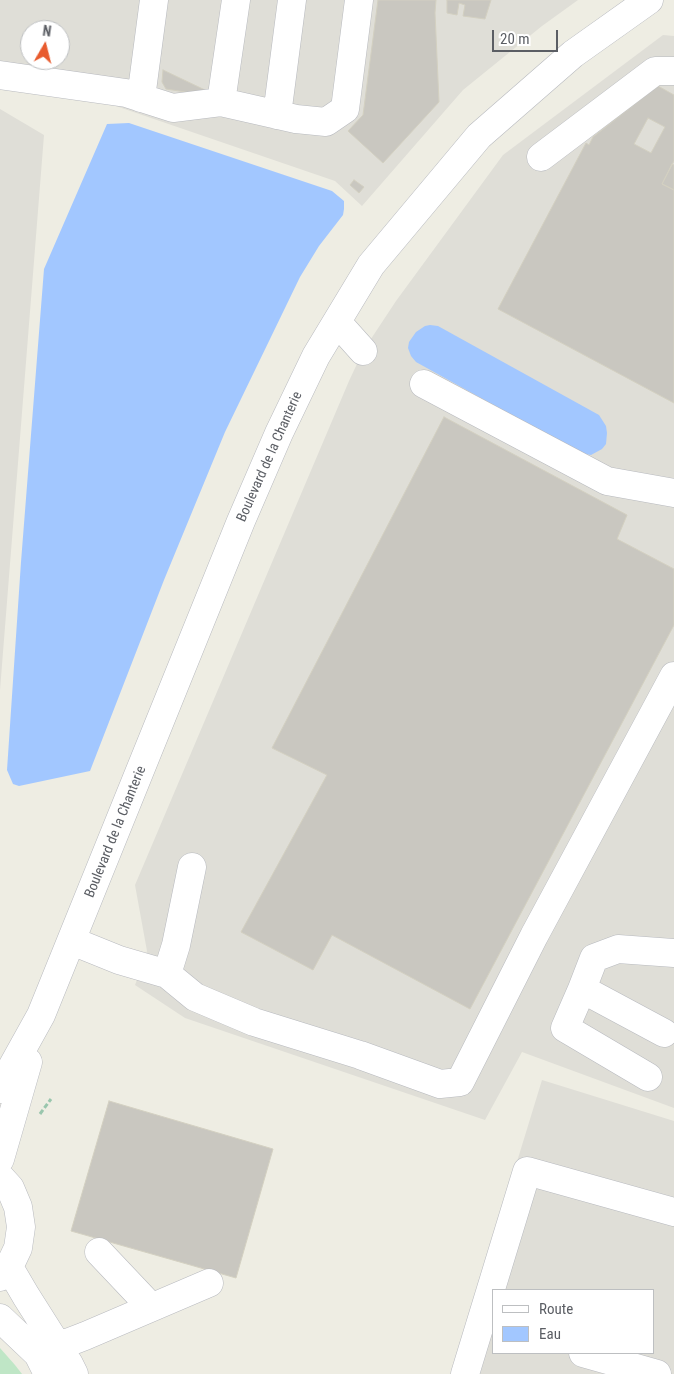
<!DOCTYPE html>
<style>
body{margin:0}
#map{position:relative;width:674px;height:1374px;overflow:hidden;background:#eeede3;font-family:"Roboto Condensed",sans-serif}
canvas{display:block}
.legend{position:absolute;left:492px;top:1289px;width:162px;height:65px;box-sizing:border-box;background:#fff;border:1px solid #bdbfc1;margin:0;padding:6px 9px;list-style:none;font-size:15px;color:#5b5e64}
.legend li{display:flex;align-items:center;gap:10px;height:25px}
.legend b{width:25px;border:1px solid #bdbfc1}
.north{position:absolute;left:20px;top:20px;width:50px;height:50px;box-sizing:border-box;background:#fff;border:1px solid #bdbfc1;border-radius:50%;rotate:8deg;font-size:14px;font-weight:700;line-height:20px;text-align:center;color:#5b5e64}
.north::after{content:'';display:block;margin:auto;width:18px;height:22px;background:#e85b2e;clip-path:polygon(50% 0,100% 100%,50% 72%,0 100%)}
.scale{position:absolute;left:492px;top:30px;width:66px;height:22px;box-sizing:border-box;border:2px solid #5b5e64;border-top:0;padding-left:6px;font-size:15px;line-height:18px;white-space:nowrap;color:#5b5e64;-webkit-text-stroke:4px #fff;paint-order:stroke}
</style>
<div id="map">
<canvas width="674" height="1374"></canvas>
<ul class="legend">
<li><b style="height:6px;background:#fff"></b>Route</li>
<li><b style="height:14px;background:#a2c7ff"></b>Eau</li>
</ul>
<div class="north">N</div>
<div class="scale">20 m</div>
</div>
<script>
const ctx = document.querySelector('canvas').getContext('2d');
ctx.lineJoin = 'round';
function fill(path, color) {
  ctx.fillStyle = color;
  ctx.fill(path, 'evenodd');
}
function shape(rows) {
  const path = new Path2D();
  for (const r of rows) {
    path.moveTo(r[0], r[1]);
    for (let i = 2; i < r.length; i += 2) path.lineTo(r[i], r[i + 1]);
  }
  return path;
}
function stroke(path, color, width, dash) {
  ctx.strokeStyle = color;
  ctx.lineWidth = width;
  ctx.lineCap = dash ? 'butt' : 'round';
  ctx.setLineDash(dash || []);
  ctx.stroke(path);
}
function drawText(font, color, halo, rows, align = 'center') {
  ctx.font = font + ' "Roboto Condensed",sans-serif';
  ctx.lineWidth = 5;
  ctx.setLineDash([]);
  ctx.textBaseline = 'middle';
  ctx.strokeStyle = halo;
  ctx.fillStyle = color;
  for (const [text, x, y, turn = 0] of rows) {
    ctx.save();
    ctx.translate(x, y);
    ctx.rotate((+turn || 0) * Math.PI / 180);
    ctx.textAlign = isNaN(turn) ? turn : align;
    if (halo) ctx.strokeText(text, 0, 0);
    ctx.fillText(text, 0, 0);
    ctx.restore();
  }
}
fill(shape([
 [0,0,578,0,542,26,463,90,362,206,335,181,113,105,0,88],
 [30,30,60,30,60,60,30,60],
 [663,35,674,36,674,1108,522,1052,485,1120,185,1018,135,985,142,967,147,951,135,885,349,381,363,351,396,301,503,155],
 [0,109,44,135,0,690],
 [542,1080,674,1121,674,1374,452,1374],
 [493,1290,653,1290,653,1353,493,1353]
]), '#dfded7');
fill(shape([
 [0,1348,15,1365,22,1374,0,1374]
]), '#bfe6c6');
fill(shape([
 [129,123,332,191,344,201,344,209,343,215,319,246,300,277,225,432,164,580,90,771,19,786,13,784,7,770,21,562,44,269,107,124],
 [430,325,438,326,599,415,606,426,607,433,606,444,602,449,591,455,580,453,416,362,411,356,408,348,409,342,416,332,425,326]
]), '#a2c7ff');
const building = shape([
 [378,0,436,0,435,13,439,102,383,163,348,131,363,115,378,0],
 [447,0,491,0,485,19,463,16,465,5,459,3,457,15,447,13,447,0],
 [163,70,207,91,206,95,166,89,162,82,163,70],
 [658,86,674,95,674,161,662,184,674,190,674,403,498,309,586,143,589,145,593,137,658,86],
 [648,118,665,127,651,153,634,144,648,118],
 [672,164,674,165,674,190,662,184,672,164],
 [354,180,364,187,359,193,350,185,354,180],
 [444,417,627,515,617,539,674,569,674,625,470,1009,332,935,313,970,241,932,327,775,272,748,444,417],
 [109,1101,273,1149,236,1278,71,1231,109,1101]
]);
fill(building, '#c9c7c0');
stroke(building, '#d3d0c1', 1);
const minor = shape([
 [236,0,221,102,296,119,326,122,345,109,359,0],
 [0,75,126,93,173,108,221,102],
 [141,98,154,0],
 [277,115,292,0],
 [541,157,655,71,674,71],
 [337,322,363,351],
 [424,384,607,481,674,493],
 [72,941,119,960,167,974,195,997,254,1022,360,1055,440,1084,460,1082,534,936,674,676],
 [167,974,176,945,192,867],
 [582,989,565,1028,648,1077],
 [664,1033,582,989,594,958,618,949,674,953],
 [0,1089,41,1015,241,521,279,433,316,356,371,265,479,136,573,54,649,0],
 [0,1159,28,1062],
 [0,1177,10,1188,18,1207,21,1227,18,1248,9,1267,0,1277],
 [99,1252,151,1307],
 [9,1267,26,1296,69,1364,74,1374],
 [0,1318,38,1354,48,1374],
 [583,1353,657,1374],
 [38,1354,85,1336,209,1283],
 [465,1374,527,1171,674,1212]
]);
stroke(minor, '#b8babf', 29);
stroke(shape([
 [40,1114,51,1099]
]), '#99c6ad', 3, [5, 2.5]);
stroke(minor, '#fff', 28);
drawText('14px', '#5b5e64', '#fff', [
 ["Boulevard de la Chanterie",270,457,-66],
 ["Boulevard de la Chanterie",116,832,-68]
]);
</script>
